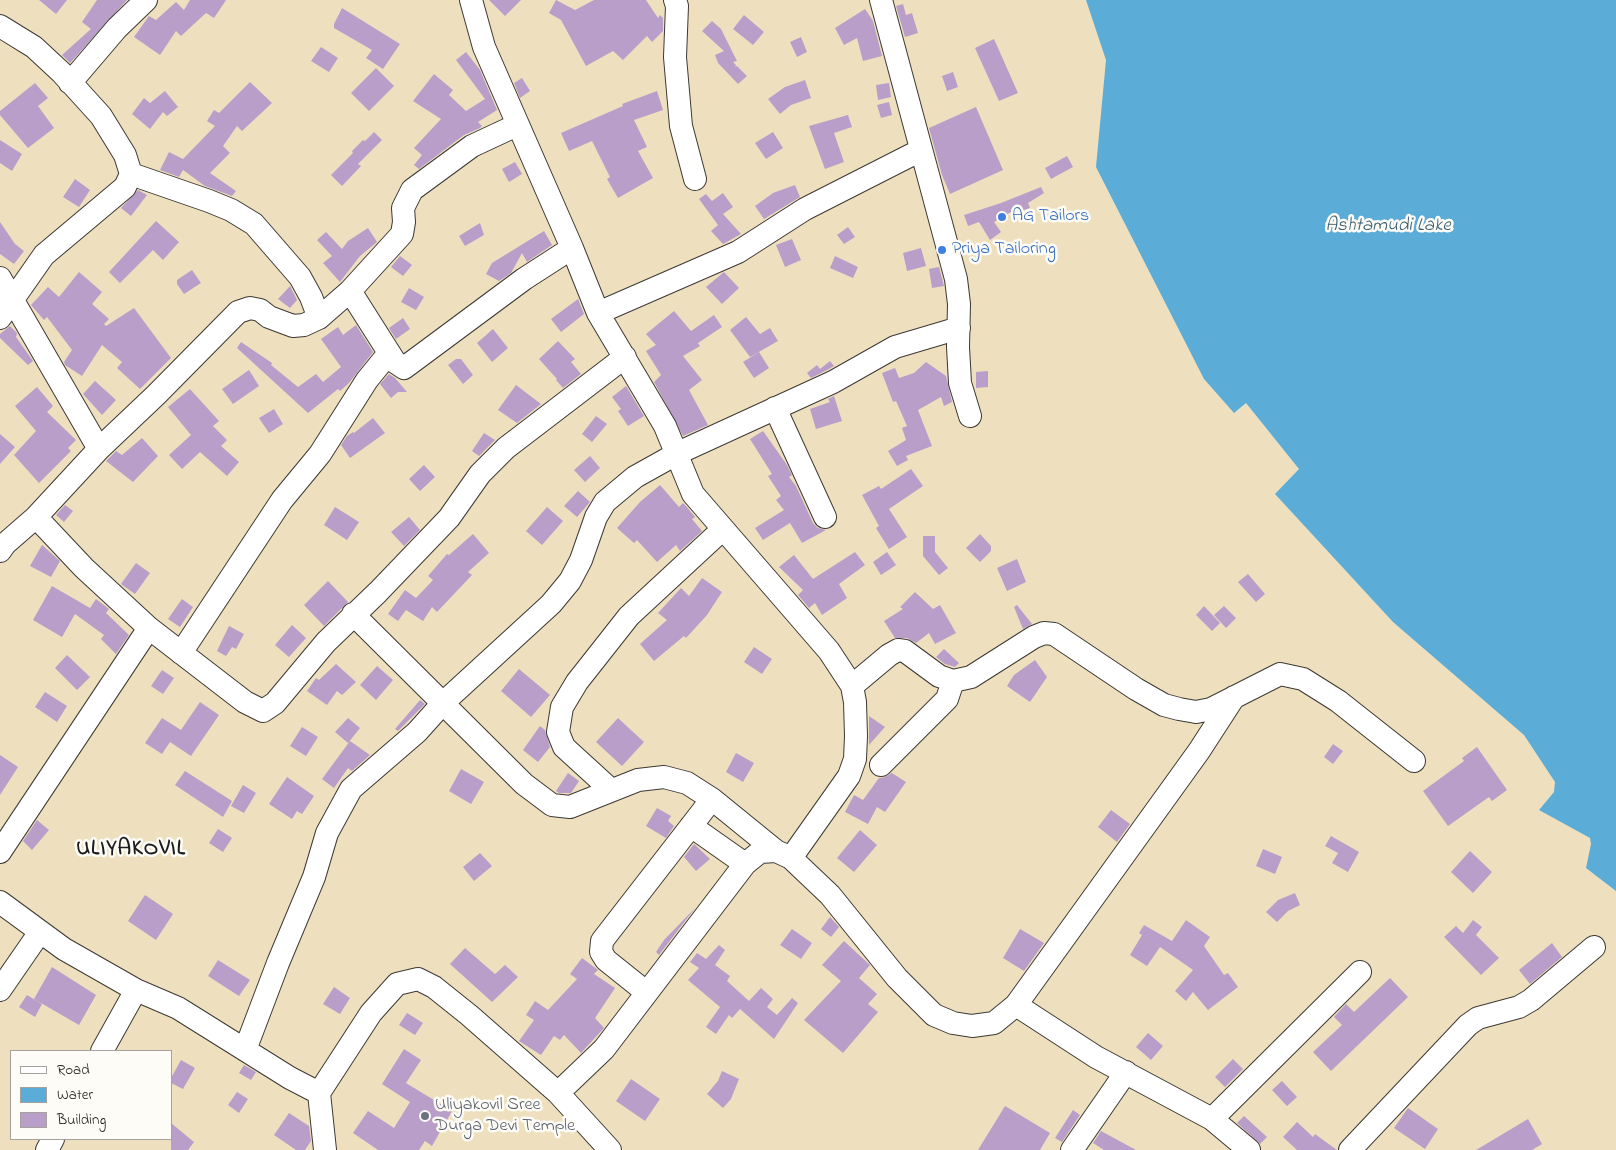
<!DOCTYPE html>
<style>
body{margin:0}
#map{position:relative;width:1616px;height:1150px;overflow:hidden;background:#eee0bf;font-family:"Indie Flower",sans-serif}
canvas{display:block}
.legend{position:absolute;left:10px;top:1050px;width:162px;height:90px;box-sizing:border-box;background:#fdfcf7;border:1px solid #a3a29f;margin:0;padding:6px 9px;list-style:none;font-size:15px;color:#1c1c1c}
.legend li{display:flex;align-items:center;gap:10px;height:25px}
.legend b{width:25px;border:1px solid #a3a29f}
</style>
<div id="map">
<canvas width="1616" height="1150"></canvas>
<ul class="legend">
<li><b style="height:6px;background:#fff"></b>Road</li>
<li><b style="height:14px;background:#5bacd6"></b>Water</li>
<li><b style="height:14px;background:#b89ec9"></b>Building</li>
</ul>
</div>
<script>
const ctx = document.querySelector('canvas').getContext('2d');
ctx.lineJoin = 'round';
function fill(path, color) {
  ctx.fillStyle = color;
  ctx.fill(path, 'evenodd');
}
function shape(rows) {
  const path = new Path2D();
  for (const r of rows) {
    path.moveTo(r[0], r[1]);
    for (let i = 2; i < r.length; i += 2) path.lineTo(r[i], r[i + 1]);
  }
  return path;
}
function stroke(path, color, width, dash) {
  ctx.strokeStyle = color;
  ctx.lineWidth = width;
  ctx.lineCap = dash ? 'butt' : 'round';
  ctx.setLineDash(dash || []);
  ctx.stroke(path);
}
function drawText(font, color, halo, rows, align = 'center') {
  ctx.font = font + ' "Indie Flower",sans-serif';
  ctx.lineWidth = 5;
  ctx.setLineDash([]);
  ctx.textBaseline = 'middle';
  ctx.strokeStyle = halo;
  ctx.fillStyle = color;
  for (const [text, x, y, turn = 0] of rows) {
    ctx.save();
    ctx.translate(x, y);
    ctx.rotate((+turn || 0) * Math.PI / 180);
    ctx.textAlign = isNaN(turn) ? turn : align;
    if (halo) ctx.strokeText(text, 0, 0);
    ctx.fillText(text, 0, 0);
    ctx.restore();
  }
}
fill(shape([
 [1086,0,1616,0,1616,891,1586,868,1591,844,1590,838,1539,810,1554,792,1555,782,1524,735,1393,622,1275,494,1299,469,1246,403,1234,413,1204,379,1096,167,1106,60]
]), '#5bacd6');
fill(shape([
 [39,0,67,0,56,14],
 [97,0,127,0,70,63,62,55,91,29,82,22],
 [190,0,226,0,214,18,206,13,181,36,176,31,160,55,134,37,149,16,156,20,176,2,184,10],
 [489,0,521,0,505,16],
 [556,0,575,10,594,0,646,0,658,18,660,15,663,18,663,31,652,42,647,36,623,60,613,51,586,66,561,20,549,13],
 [903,4,906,15,912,13,918,33,905,37,896,6],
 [342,8,400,44,383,69,366,58,372,50,334,28,334,24],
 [865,9,873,21,882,56,863,61,857,38,844,45,835,28],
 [744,15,764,32,753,45,733,29],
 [712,21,721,29,737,61,733,62,736,65,735,67,737,66,747,76,738,84,718,63,715,55,724,51,702,31],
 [801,37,807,52,797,57,790,42],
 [994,39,1018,93,999,101,975,48],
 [321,47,338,58,329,72,311,61],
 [466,52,480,70,497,110,478,122,482,126,480,128,464,135,419,169,414,165,422,155,414,148,441,119,413,101,434,74,453,90,449,95,466,111,485,99,456,60],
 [376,68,394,86,369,111,351,93],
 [953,72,958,87,947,91,942,76],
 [522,78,530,91,520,98,514,83],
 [805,80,811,98,791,105,780,114,768,99,785,87],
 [250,82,272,103,242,131,237,126,223,146,230,153,210,173,236,191,232,196,205,186,183,170,179,177,160,170,169,152,183,159,215,126,207,121,214,110,219,113],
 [35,83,48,98,38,106,54,128,28,148,0,115,0,111],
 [889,83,891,97,878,100,876,85],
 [165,91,178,107,167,116,163,112,150,129,132,114,144,98,150,103],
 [657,91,663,110,634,120,647,147,638,151,653,178,618,198,607,179,610,177,592,141,569,151,561,133,623,106,622,104],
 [889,102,892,115,881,118,877,105],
 [976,107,1003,170,950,194,942,175,929,128],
 [848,115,852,127,834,133,844,162,825,169,809,126],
 [374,132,382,140,358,164,361,166,342,186,331,175,353,153,352,151,363,140,365,141],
 [773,132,783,148,766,159,755,143],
 [0,140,22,154,12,171,0,163],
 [1067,156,1073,167,1051,179,1045,168],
 [515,162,522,174,509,182,502,169],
 [75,179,90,190,79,207,63,197],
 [795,185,800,197,764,219,755,206,773,193],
 [1041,187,1044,193,1028,203,1030,208,1018,212,1016,209,994,222,1001,232,990,240,979,222,968,226,964,215,1001,203],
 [138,190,147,195,131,216,121,208],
 [723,193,733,207,723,214,741,234,723,244,711,231,718,225,699,199,706,194,712,201],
 [156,221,179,242,163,260,153,250,120,283,109,272],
 [0,222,15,244,24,251,14,264,0,254],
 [480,223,484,235,465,246,459,236],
 [848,227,855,237,844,244,837,235],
 [368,228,377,242,360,256,340,282,323,263,332,256,317,240,326,232,342,249,348,241],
 [544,231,552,245,527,262,522,253,511,273,499,281,486,274,492,263],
 [792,239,801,260,785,267,776,245],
 [921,248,926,266,907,271,903,253],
 [400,256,412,265,403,276,391,267],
 [835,256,858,267,853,278,830,268],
 [939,267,944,286,932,288,929,269],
 [192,270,201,283,184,294,177,284,177,280],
 [79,272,102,292,92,304,109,319,104,324,106,326,134,308,171,358,140,389,117,368,122,362,102,345,82,376,65,365,64,362,72,350,47,317,44,320,31,305,48,287,59,297],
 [724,272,739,288,722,304,706,287],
 [290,286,297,300,290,308,278,299],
 [409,288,424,297,416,310,401,302],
 [578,299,584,314,561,332,551,319],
 [674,311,691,331,714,315,722,327,698,343,700,346,683,356,702,380,689,390,708,425,683,436,654,382,661,375,646,351,656,345,646,334],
 [746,317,760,334,770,328,778,341,750,357,730,330],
 [403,318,410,329,396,339,389,328],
 [356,325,373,352,349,383,340,391,338,389,308,413,237,348,241,342,272,363,271,365,298,387,316,374,323,382,341,367,321,339,338,327,343,335],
 [10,326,17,333,16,337,33,361,28,365,0,338,0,334],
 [493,329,508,348,492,362,477,343],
 [558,341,575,359,571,362,581,374,563,388,556,380,557,379,539,359],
 [759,352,769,368,754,378,743,362],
 [456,359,461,359,473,375,463,384,448,365],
 [830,361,834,366,827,370,811,378,807,373,817,365,820,369],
 [926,362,946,376,952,402,944,406,941,397,918,410,932,446,906,456,908,460,897,466,888,451,906,440,902,428,907,426,896,401,893,402,882,373,895,368,899,378,914,373],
 [249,370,259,386,233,404,222,389],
 [988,371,988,387,976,388,976,372],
 [389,374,395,378,407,392,398,392,391,398,380,384],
 [95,381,116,400,102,415,83,394],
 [516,385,541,404,517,423,498,410],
 [626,386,644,416,628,426,618,411,621,409,612,397],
 [37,387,53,406,47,412,76,440,68,448,71,451,39,483,14,455,36,431,15,406],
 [190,389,219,421,213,426,227,440,221,446,239,462,227,476,200,452,182,469,169,455,191,435,168,407],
 [834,396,842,421,816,429,810,409,830,402,828,399],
 [274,409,283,424,269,433,259,418],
 [596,416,607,424,592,442,582,434],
 [373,418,385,433,350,458,341,445,347,436,353,432,354,433],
 [763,431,787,465,792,475,789,477,796,486,813,523,818,528,826,530,802,543,790,523,763,540,755,528,784,510,776,500,781,496,768,476,772,474,750,439],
 [484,433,495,440,479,456,472,451],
 [0,434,15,447,0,464],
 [142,438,158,456,133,482,106,461,116,451,122,455],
 [590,456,600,468,585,482,574,470],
 [424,465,435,477,420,491,409,479],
 [911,469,923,486,889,509,907,537,889,549,876,528,879,526,862,495,879,486,881,489],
 [660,485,679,507,683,503,686,506,695,517,692,519,702,531,680,551,676,545,657,562,637,540,634,543,617,528,640,502],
 [578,491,590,502,577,517,564,506],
 [65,505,73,511,64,522,56,515],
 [335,507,359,522,347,540,324,525],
 [547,507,563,521,542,545,526,531],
 [409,517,420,530,404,546,391,532],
 [473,534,489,553,468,572,472,575,437,612,432,607,423,621,406,610,398,621,388,614,405,590,416,598,433,580,428,576,447,554,449,555],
 [980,534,991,546,991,551,980,562,966,548],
 [923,536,935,536,935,552,948,568,939,575,923,556],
 [42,545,60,561,51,577,30,566],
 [855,552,865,565,839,584,847,598,822,615,815,603,809,608,798,595,803,590,779,567,794,555,813,579],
 [887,552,896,565,881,575,873,562],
 [1017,559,1026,582,1007,591,997,568],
 [136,563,150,573,135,594,121,584],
 [1248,574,1265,594,1256,602,1238,582],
 [702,578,722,592,707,615,686,638,684,636,654,661,640,644,667,620,658,613,681,588,689,596],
 [328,581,348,602,324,626,304,605],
 [52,586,90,608,96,599,109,609,106,613,129,635,116,654,101,639,104,635,75,614,62,637,33,620],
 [915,592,933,609,940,605,956,633,935,644,929,633,916,643,907,638,895,638,884,621,903,609,900,607],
 [182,599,193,607,180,627,168,619],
 [1017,605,1032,624,1023,629,1014,607],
 [1204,606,1220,623,1212,631,1196,615],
 [1224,606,1236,618,1226,628,1214,615],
 [292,625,306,638,289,657,275,645],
 [229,626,244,634,236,649,232,647,226,656,217,651],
 [754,647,772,659,762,674,744,662],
 [944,649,959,663,955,667,945,664,936,657],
 [67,655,90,677,77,690,55,668],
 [1035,660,1047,677,1030,702,1007,686,1014,675],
 [336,664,356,682,342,695,337,691,327,705,307,691,316,678,319,680],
 [377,666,393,680,376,700,360,685],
 [519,669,550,695,531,717,501,691],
 [162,670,174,678,163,694,151,686],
 [45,692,67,706,57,722,35,707],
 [420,700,425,704,398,731,395,729],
 [200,702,219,715,191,756,170,742,162,754,145,743,162,718,181,730],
 [869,716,885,727,869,745],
 [348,718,360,728,348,743,335,732],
 [618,718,644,742,622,766,596,742],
 [540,726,545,730,550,747,538,762,523,750],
 [302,727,318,737,306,756,290,746],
 [350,741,370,755,352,771,348,768,334,788,322,779],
 [1333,744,1343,751,1333,764,1324,757],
 [1477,747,1507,790,1492,801,1489,797,1448,826,1423,791,1464,761,1462,758],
 [736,753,754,763,743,782,726,772],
 [0,755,18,767,0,795],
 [461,769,484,782,471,804,449,791],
 [185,771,232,801,223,817,175,785],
 [568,773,579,781,571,793,559,793,556,791],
 [892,773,906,782,885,812,877,807,868,824,845,812,854,795,863,800,879,778,885,777],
 [287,777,314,796,302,814,297,811,292,819,269,804],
 [243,785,256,793,244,813,231,806],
 [657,808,671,816,668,821,674,826,666,838,646,826],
 [1111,810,1130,824,1117,842,1098,827],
 [37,820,49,830,32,850,23,841],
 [218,829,232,838,223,852,209,843],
 [860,830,877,845,854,872,837,858],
 [1331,836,1359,852,1348,872,1332,863,1338,853,1325,846],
 [694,844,710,859,696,871,684,857],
 [1263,849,1282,857,1275,874,1256,866],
 [1470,851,1492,872,1473,893,1451,872],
 [480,853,492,866,474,881,463,867],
 [1295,893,1300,905,1288,911,1277,922,1266,912,1278,900],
 [145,895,173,914,156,940,128,921],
 [695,908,659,955,656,952,664,940],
 [830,917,839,927,831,937,821,929],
 [1186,920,1210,937,1204,946,1224,975,1228,973,1238,987,1208,1010,1193,992,1186,1001,1175,991,1193,970,1160,947,1147,966,1130,955,1142,935,1139,933,1144,925,1172,941],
 [1473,920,1482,927,1476,935,1499,958,1481,975,1444,937,1456,926,1463,933],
 [792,929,812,943,801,959,780,945],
 [1020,929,1044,943,1024,971,1003,958],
 [844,941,870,965,859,978,877,994,868,1004,878,1012,843,1053,804,1020,841,981,822,965],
 [1552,943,1562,957,1530,984,1519,970],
 [719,945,725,950,715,965,730,976,727,981,749,1001,761,988,773,999,767,1007,777,1015,792,998,798,1003,774,1039,740,1009,732,1018,729,1015,716,1034,706,1027,720,1007,688,980,699,968,690,962,697,953,706,959],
 [465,948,495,974,505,965,518,977,492,1002,450,964],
 [582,958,598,970,594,974,615,988,595,1018,604,1028,581,1053,564,1035,560,1040,554,1036,541,1055,519,1041,534,1020,526,1015,535,1001,548,1010,577,979,570,974],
 [218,960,250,980,239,996,208,976],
 [52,967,96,995,79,1025,34,999],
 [1390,978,1408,997,1331,1071,1313,1052,1342,1025,1334,1017,1346,1004,1354,1012],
 [334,987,350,998,340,1014,323,1004],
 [27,995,42,1004,35,1017,19,1007],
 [407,1013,423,1023,415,1035,399,1025],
 [1148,1033,1163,1046,1151,1060,1136,1047],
 [404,1049,421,1060,406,1083,452,1111,432,1146,425,1141,419,1150,378,1150,353,1133,368,1111,394,1128,410,1102,382,1084],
 [1233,1059,1243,1069,1225,1087,1215,1077],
 [181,1060,195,1068,183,1089,171,1083,171,1078],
 [244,1065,256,1072,251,1080,239,1073],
 [722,1071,739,1079,731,1099,723,1108,707,1094,718,1081],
 [631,1079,660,1099,645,1121,616,1101],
 [1282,1081,1297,1097,1287,1106,1272,1090],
 [237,1092,248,1099,239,1113,228,1105],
 [1005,1106,1050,1133,1040,1150,978,1150],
 [1408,1108,1438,1129,1425,1149,1394,1128],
 [1073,1110,1080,1115,1062,1142,1055,1138],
 [289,1113,309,1126,311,1141,305,1150,296,1150,274,1135],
 [1244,1116,1267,1137,1260,1144,1237,1123],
 [1528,1119,1542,1144,1532,1150,1476,1150],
 [1297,1122,1313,1137,1315,1134,1337,1150,1297,1150,1283,1137],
 [171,1123,194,1142,188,1150,171,1150],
 [1101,1131,1136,1150,1104,1150,1093,1143]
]), '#b89ec9');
const minor = shape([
 [471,0,484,47,572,248,598,313,665,426,693,494,829,651,852,686,855,702,856,736,855,759,849,776,791,858],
 [675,0,677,6,675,57,681,126,695,179],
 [881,0,956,279,959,304,958,347,960,383,970,416],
 [0,26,34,47,62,73,101,116,125,155,131,174,125,187,44,255,0,318],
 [70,83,117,28,146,0],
 [131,174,209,201,231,210,254,224,300,277,311,297,319,318],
 [0,278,99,449],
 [350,291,395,362,404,368,524,279,572,248],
 [598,313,738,252,805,209,921,150],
 [775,408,825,517],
 [36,517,84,568,149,628,245,702,263,711,275,703,326,642,378,592,449,518,480,474,506,448,625,357],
 [0,551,5,544,36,517,99,449,156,395,238,312,250,308,260,310,269,317,293,326,304,325,319,318,350,291,402,234,404,222,403,208,412,190,472,146,517,125],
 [353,614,524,784,552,805,570,807,638,780,664,777,687,783,712,799,776,851],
 [181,653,282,500,320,454,367,380,389,353],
 [852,686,889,655,898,650,905,651,939,676,953,681,971,677,1034,637,1044,633,1054,634,1136,689,1164,705,1179,709,1196,712,1211,709,1280,674,1303,679,1338,701,1414,761],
 [881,765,947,699,953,681],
 [610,789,564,747,558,732,562,707,577,682,629,616,723,529],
 [691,826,745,864],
 [0,852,149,628],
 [0,902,64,949,136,990,178,1008,290,1078,319,1093],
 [0,990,40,932],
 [646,992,606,960,601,952,602,941,712,799],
 [1016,1005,1199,751,1234,697],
 [245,1050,278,963,314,877,327,833,351,789,417,732,443,703,551,604,570,581,581,560,596,517,605,502,635,477,678,453,833,382,895,347,959,328],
 [102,1051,136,990],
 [558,1093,604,1049,745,864,760,852,776,851,791,858,830,895,897,978,934,1015,953,1023,972,1026,994,1023,1016,1005,1096,1057,1212,1119,1249,1150],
 [1212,1119,1360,972],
 [47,1150,53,1139],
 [325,1150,319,1093,371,1013,397,984,418,979,434,987,469,1015,558,1093,610,1150],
 [1072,1150,1126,1072],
 [1350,1150,1468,1025,1478,1018,1519,1007,1531,1000,1594,947]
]);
stroke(minor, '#3c3934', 24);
stroke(minor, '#fff', 22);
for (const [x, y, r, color] of [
 [1002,217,5,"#3f7fe0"],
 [942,250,5,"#3f7fe0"],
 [425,1116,5,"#6b7280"]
]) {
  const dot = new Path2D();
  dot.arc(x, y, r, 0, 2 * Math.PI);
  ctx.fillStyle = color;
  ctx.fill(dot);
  stroke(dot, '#fdfcf7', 2);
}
drawText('18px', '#366cbe', '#fdfcf7', [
 ["AG Tailors",1012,217],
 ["Priya Tailoring",952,250]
], 'left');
drawText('18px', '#5b616d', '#fdfcf7', [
 ["Uliyakovil Sree",435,1106],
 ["Durga Devi Temple",435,1127]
], 'left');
drawText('italic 19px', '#385d70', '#fdfcf7', [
 ["Ashtamudi Lake",1388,227]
]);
ctx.letterSpacing = '1px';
drawText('bold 22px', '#1c1c1c', '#fdfcf7', [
 ["ULIYAKOVIL",131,850]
]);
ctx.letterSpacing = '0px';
</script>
